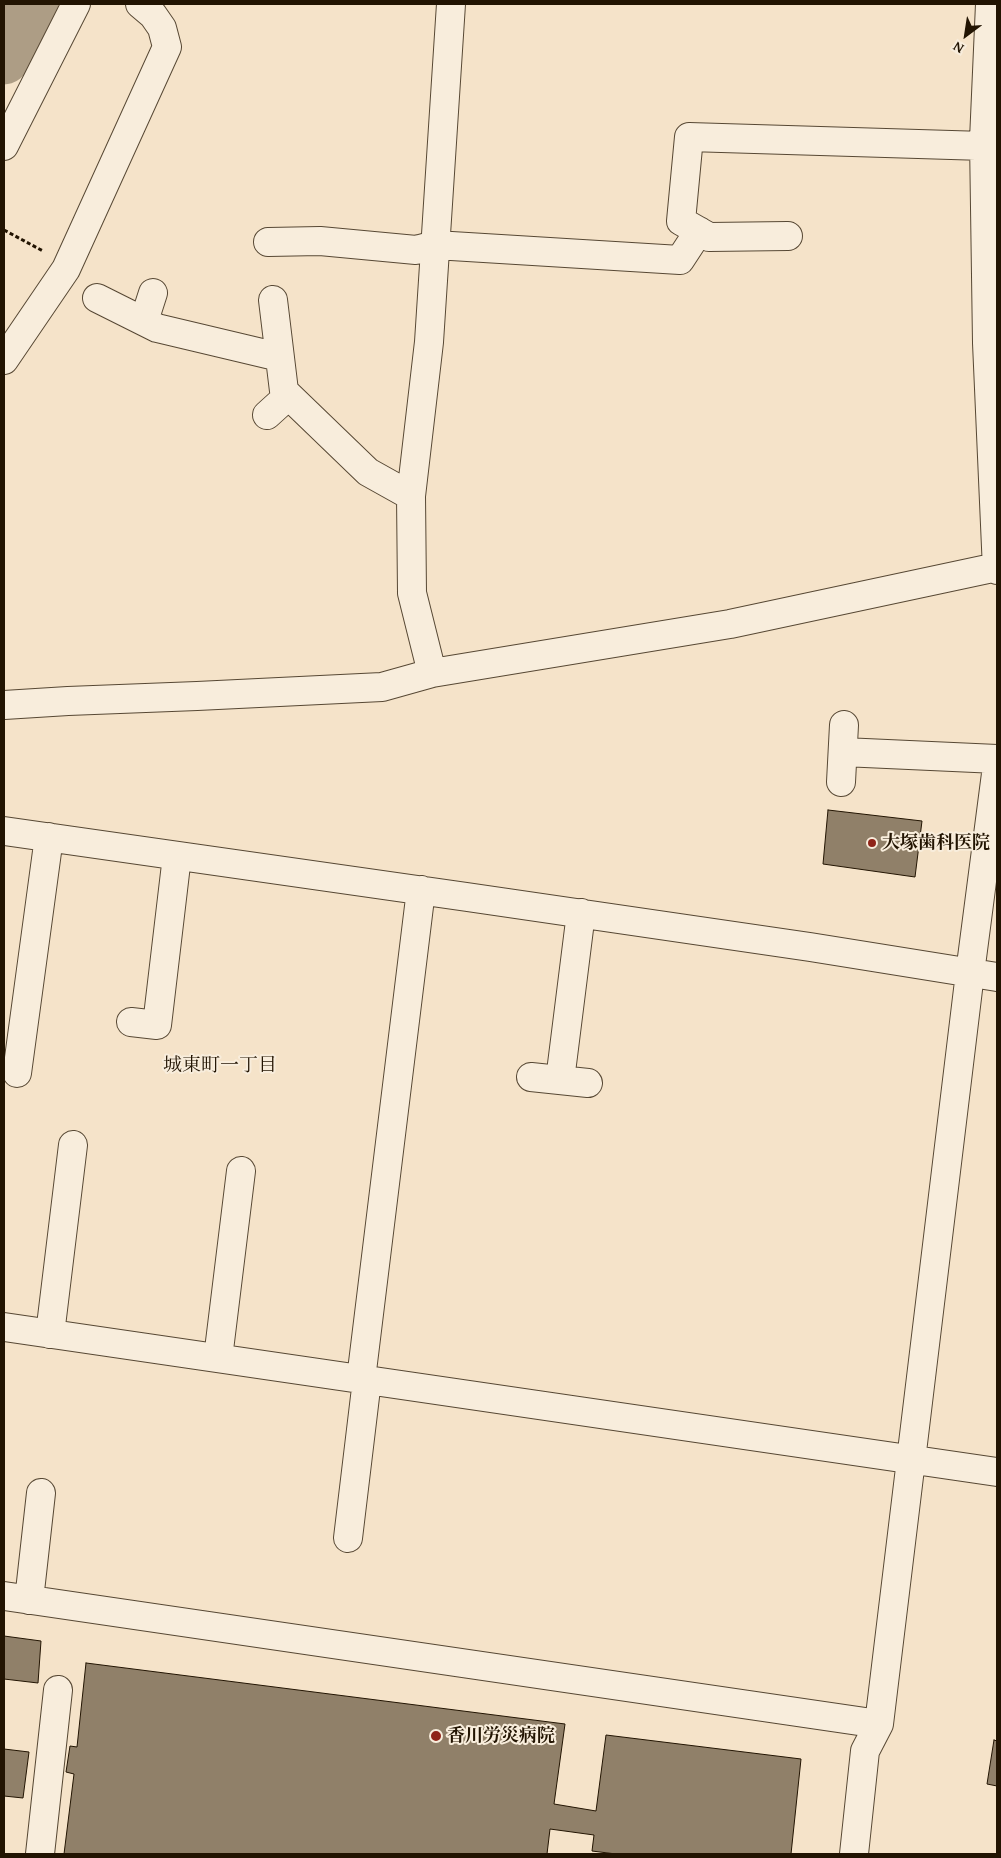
<!DOCTYPE html>
<meta charset="utf-8">
<style>
body{margin:0}
#map{position:relative;width:1001px;height:1858px;overflow:hidden;background:#f5e3c9;font-family:"Gentium Book Plus",serif}
canvas{display:block}
.frame{position:absolute;inset:0;border:5px solid #221402;pointer-events:none}
.north{position:absolute;left:941px;top:10px;width:50px;height:50px;-webkit-text-stroke:4px #f8eddc;paint-order:stroke;rotate:211deg;font-size:14px;font-weight:700;line-height:20px;text-align:center;color:#221402}
.north::after{content:'';display:block;margin:auto;width:18px;height:22px;background:#221402;clip-path:polygon(50% 0,100% 100%,50% 72%,0 100%)}
</style>
<div id="map">
<canvas width="1001" height="1858"></canvas>
<div class="frame"></div>
<div class="north">N</div>
</div>
<script>
const ctx = document.querySelector('canvas').getContext('2d');
ctx.lineJoin = 'round';
function shape(rows) {
  const path = new Path2D();
  for (const r of rows) {
    path.moveTo(r[0], r[1]);
    for (let i = 2; i < r.length; i += 2) path.lineTo(r[i], r[i + 1]);
  }
  return path;
}
function stroke(path, color, width, dash) {
  ctx.strokeStyle = color;
  ctx.lineWidth = width;
  ctx.lineCap = dash ? 'butt' : 'round';
  ctx.setLineDash(dash || []);
  ctx.stroke(path);
}
function fill(path, color) {
  ctx.fillStyle = color;
  ctx.fill(path, 'evenodd');
}
function drawText(font, color, halo, rows, align = 'center') {
  ctx.font = font + ' "Gentium Book Plus","Noto Serif JP",serif';
  ctx.lineWidth = 4;
  ctx.setLineDash([]);
  ctx.textBaseline = 'middle';
  ctx.strokeStyle = halo;
  ctx.fillStyle = color;
  for (const [text, x, y, turn = 0] of rows) {
    ctx.save();
    ctx.translate(x, y);
    ctx.rotate((+turn || 0) * Math.PI / 180);
    ctx.textAlign = isNaN(turn) ? turn : align;
    if (halo) ctx.strokeText(text, 0, 0);
    ctx.fillText(text, 0, 0);
    ctx.restore();
  }
}
stroke(shape([
 [4,59,33,4]
]), '#ad9d85', 51);
const building = shape([
 [828,810,922,821,915,877,823,864,828,810],
 [4,1636,41,1641,38,1683,4,1679,4,1636],
 [86,1663,565,1724,554,1804,596,1811,606,1735,801,1759,791,1854,616,1854,592,1851,594,1835,550,1829,547,1854,64,1854,74,1774,66,1772,70,1746,77,1747,86,1663],
 [994,1740,997,1741,997,1786,987,1784,994,1740],
 [4,1749,29,1752,23,1798,4,1796,4,1749]
]);
fill(building, '#908069');
stroke(building, '#221402', 1);
const minor = shape([
 [990,4,984,140,987,343,997,570],
 [4,146,76,4],
 [788,236,709,237,681,221,689,137,984,146],
 [268,242,320,241,416,250,435,245,680,260,699,231],
 [97,298,157,328,279,357],
 [273,300,284,391,368,472,411,496],
 [144,321,153,293],
 [4,360,66,269,167,47,162,28,153,15,140,4],
 [267,415,288,396],
 [432,673,412,593,411,496,429,342,451,4],
 [4,705,68,701,197,696,382,687,432,673,730,624,997,567],
 [843,752,997,759],
 [841,782,844,725],
 [4,831,467,897,810,947,997,977],
 [131,1022,157,1025,177,856],
 [17,1073,49,837],
 [531,1077,588,1083],
 [560,1080,581,913],
 [4,1327,997,1472],
 [50,1334,73,1145],
 [218,1358,241,1171],
 [361,1379,421,890],
 [348,1538,367,1380],
 [4,1596,879,1724],
 [29,1600,41,1493],
 [40,1854,58,1690],
 [854,1854,865,1751,879,1724,970,973,997,766]
]);
stroke(minor, '#574834', 30);
stroke(shape([
 [4,230,43,251]
]), '#221402', 3, [4, 2.5]);
stroke(minor, '#f8eddc', 28);
for (const [x, y, r, color] of [
 [872,843,5,"#8f2418"],
 [436,1736,6,"#8f2418"]
]) {
  const dot = new Path2D();
  dot.arc(x, y, r, 0, 2 * Math.PI);
  ctx.fillStyle = color;
  ctx.fill(dot);
  stroke(dot, '#f8eddc', 2);
}
drawText('bold 18px', '#221402', '#f8eddc', [
 ["大塚歯科医院",882,843],
 ["香川労災病院",447,1736]
], 'left');
drawText('19px', '#221402', '#f8eddc', [
 ["城東町一丁目",220,1066]
]);
</script>
